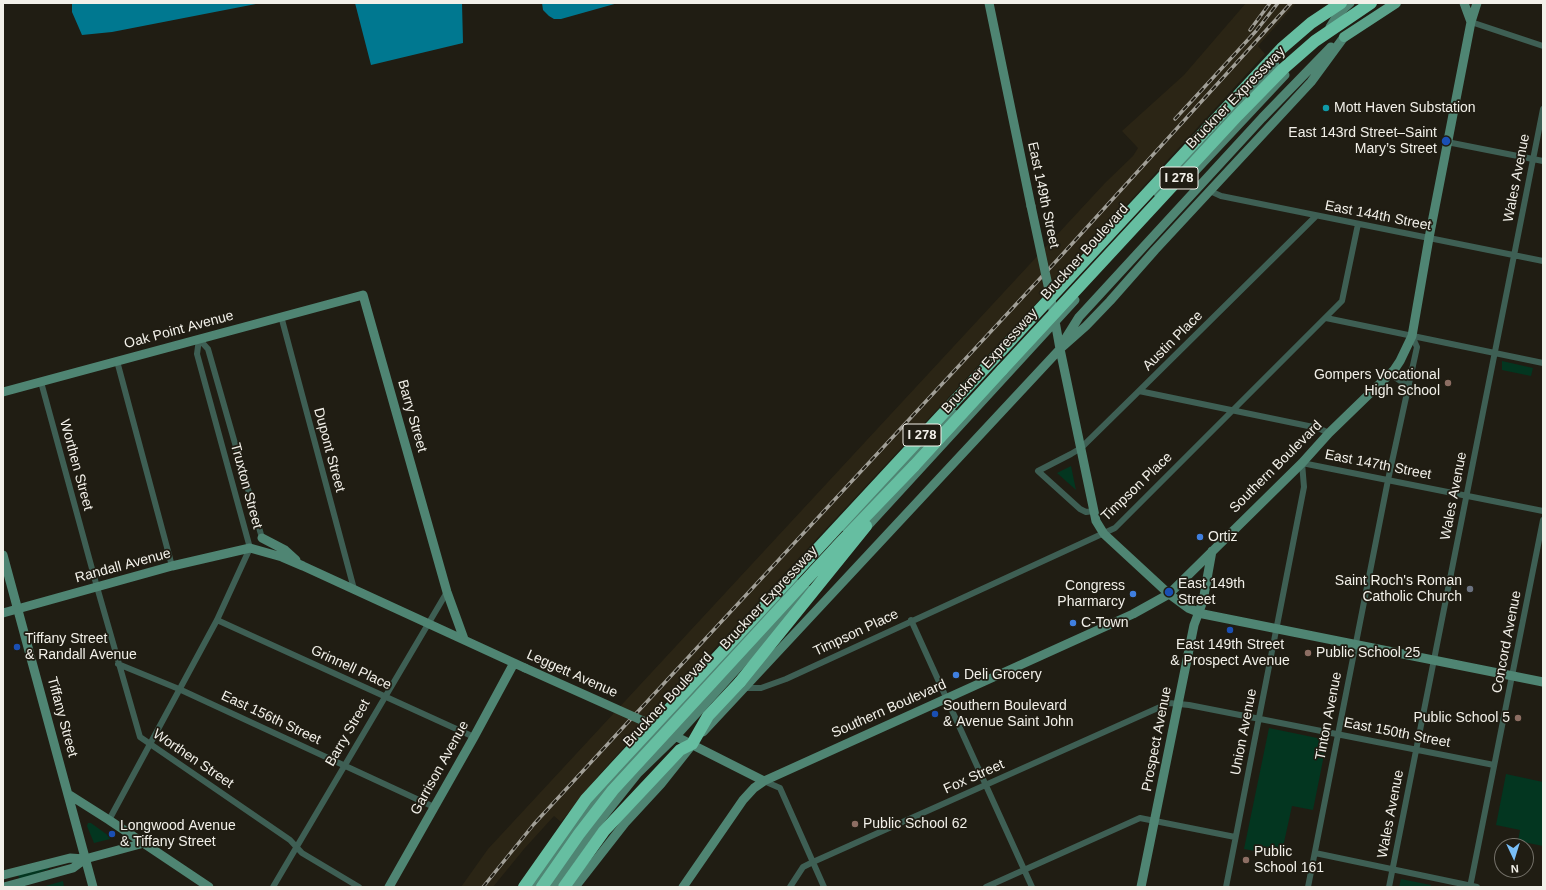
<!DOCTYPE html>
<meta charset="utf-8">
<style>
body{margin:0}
#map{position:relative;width:1546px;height:890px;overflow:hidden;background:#201d13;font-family:Helvetica,sans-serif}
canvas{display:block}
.frame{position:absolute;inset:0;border:4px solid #f2f0e9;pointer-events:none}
.north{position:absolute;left:1494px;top:838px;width:40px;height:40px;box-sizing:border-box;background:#201d13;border:1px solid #747169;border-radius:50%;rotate:176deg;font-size:11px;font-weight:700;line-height:16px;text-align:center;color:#f2f0e9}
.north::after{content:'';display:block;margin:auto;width:14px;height:18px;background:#79bff8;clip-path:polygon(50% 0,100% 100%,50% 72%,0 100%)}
</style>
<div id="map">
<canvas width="1546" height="890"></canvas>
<div class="frame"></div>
<div class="north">N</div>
</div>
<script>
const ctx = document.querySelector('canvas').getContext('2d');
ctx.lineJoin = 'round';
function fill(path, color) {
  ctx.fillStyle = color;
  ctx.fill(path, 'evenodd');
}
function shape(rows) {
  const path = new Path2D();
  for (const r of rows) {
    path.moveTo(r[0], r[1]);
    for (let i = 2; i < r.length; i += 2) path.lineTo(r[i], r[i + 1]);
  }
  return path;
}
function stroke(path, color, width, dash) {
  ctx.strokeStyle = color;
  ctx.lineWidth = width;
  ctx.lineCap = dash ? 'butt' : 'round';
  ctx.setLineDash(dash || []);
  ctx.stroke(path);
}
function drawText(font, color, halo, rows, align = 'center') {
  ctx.font = font + ' Helvetica,sans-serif';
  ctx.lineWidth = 3.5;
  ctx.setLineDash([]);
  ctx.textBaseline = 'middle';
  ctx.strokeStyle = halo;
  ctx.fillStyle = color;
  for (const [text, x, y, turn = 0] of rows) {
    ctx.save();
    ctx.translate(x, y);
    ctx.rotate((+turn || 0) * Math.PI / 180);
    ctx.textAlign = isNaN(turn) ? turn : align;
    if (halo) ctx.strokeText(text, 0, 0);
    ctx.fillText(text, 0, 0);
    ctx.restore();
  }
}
fill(shape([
 [1246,3,1296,3,1258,46,1265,54,1041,298,661,706,599,775,561,822,554,816,524,849,493,887,461,887,488,849,1105,183,1133,156,1138,148,1122,131,1184,75]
]), '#2b2515');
fill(shape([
 [1502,361,1533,368,1531,376,1502,370],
 [1071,466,1076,490,1057,473],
 [1269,728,1327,740,1313,810,1292,806,1281,856,1244,849],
 [1506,774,1543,782,1543,846,1518,841,1520,830,1496,825],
 [88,823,91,823,109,836,110,839,94,843,87,826],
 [48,867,49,869,20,880,18,875],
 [1401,879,1431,885,1431,887,1399,887],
 [63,881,64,887,42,887]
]), '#033620');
fill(shape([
 [72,3,261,3,112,32,82,35,72,12],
 [355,3,462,3,463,43,371,65],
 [542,3,618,3,561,19,554,19,549,16,543,10]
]), '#007890');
stroke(shape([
 [1471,22,1543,46],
 [1447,142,1543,161],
 [1210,191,1221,196,1543,261],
 [281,316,354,589],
 [1326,318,1543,363],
 [199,339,208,349,262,538],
 [117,361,172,566],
 [1390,374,1408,386],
 [41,382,97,587,140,737,290,840,302,853,359,887],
 [1139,391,1318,428,1329,433],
 [1094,511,1086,512,1080,509,1038,471,1071,454,1081,448,1139,391,1316,216],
 [217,620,474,737],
 [911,620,1032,887],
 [118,664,179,689,434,807],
 [743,688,761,688,786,679,1115,528,1342,301,1358,224],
 [764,781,780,788,824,887],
 [109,820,217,620,250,548,197,354,199,339],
 [1315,853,1477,887],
 [273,887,447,592],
 [790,887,803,867,813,862,1169,703,1189,705,1494,765],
 [986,887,1140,818,1235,837],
 [1226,887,1304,487,1302,463,1543,511],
 [1308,887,1388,480,1417,347,1412,336],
 [1389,887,1543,109],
 [1470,887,1543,520]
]), '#3e5f54', 6);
stroke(shape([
 [989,3,1031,206],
 [1464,3,1471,22],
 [1330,27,1338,14,1350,3],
 [1183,184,1285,75],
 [1158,193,1275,65],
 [1050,293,1060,349,1096,521,1104,534,1169,594,1188,608,1203,614,1543,682],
 [1064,341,1079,317,1262,118,1331,47],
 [3,392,363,295,447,592,464,639],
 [845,527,954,414],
 [863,531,1075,300],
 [262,538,285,550,296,560],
 [3,555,93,887],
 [3,613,172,566,250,548,282,557,303,566,525,668],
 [703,732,1060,349,1086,326,1110,301,1155,250,1311,82,1344,37],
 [671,734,764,781],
 [68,794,109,820,209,887],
 [3,875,70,858,85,859,144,843],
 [4,887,73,868,85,859],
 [389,887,474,737,514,663],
 [532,887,596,801,794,582],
 [552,887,594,828,638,773,676,736,808,590],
 [575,887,625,823,661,784,692,745],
 [683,887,743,800,754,788,764,781,1133,614,1169,594,1302,463,1329,433,1394,370,1400,361,1412,336,1429,238,1471,22,1477,3],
 [1141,887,1194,625,1203,601,1212,551]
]), '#4f8573', 9);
stroke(shape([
 [1344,37,1396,3]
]), '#5ba38b', 10);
stroke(shape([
 [914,466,1002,370],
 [564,887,604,831,680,750,692,744,708,716,740,682]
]), '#66bea1', 12);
const rail = shape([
 [1250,30,1270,3],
 [1175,119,1256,31,1278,3],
 [483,887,534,824,617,734,1060,257,1291,3]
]);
stroke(rail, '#a19f97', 3.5);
stroke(rail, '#201d13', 2, [6]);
stroke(shape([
 [1031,206,1049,290],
 [525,668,650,724]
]), '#4f8573', 9);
stroke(shape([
 [1002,370,1238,115,1283,69,1315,41,1371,3],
 [740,682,866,526],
 [524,887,586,799,619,763,1282,48,1311,23,1341,3],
 [542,887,579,834,613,790,841,542,914,466]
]), '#66bea1', 12);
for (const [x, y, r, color] of [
 [1326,108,4,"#0f9aa8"],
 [1446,141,5,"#1a4fb4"],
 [1448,383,4,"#8d6e63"],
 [1200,537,4,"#3f7fe0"],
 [1470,589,4,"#6b7280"],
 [1169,592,5,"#1a4fb4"],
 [1133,594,4,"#3f7fe0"],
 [1073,623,4,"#3f7fe0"],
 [1230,630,4,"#1a4fb4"],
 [17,647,4,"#1a4fb4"],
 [1308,653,4,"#8d6e63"],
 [956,675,4,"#3f7fe0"],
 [935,714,4,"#1a4fb4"],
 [1518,718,4,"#8d6e63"],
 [855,824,4,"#8d6e63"],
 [112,834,4,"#1a4fb4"],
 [1246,860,4,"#8d6e63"]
]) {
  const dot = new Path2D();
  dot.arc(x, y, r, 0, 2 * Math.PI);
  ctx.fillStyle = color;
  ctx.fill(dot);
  stroke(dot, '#201d13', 1.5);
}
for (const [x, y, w] of [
 [1179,178,38],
 [922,435,38]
]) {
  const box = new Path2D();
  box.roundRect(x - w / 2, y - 11, w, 22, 3);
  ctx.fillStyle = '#201d13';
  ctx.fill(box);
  stroke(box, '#f2f0e9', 1);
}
drawText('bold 13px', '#f2f0e9', null, [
 ["I 278",1179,178],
 ["I 278",922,435]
]);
drawText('14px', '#f2f0e9', '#201d13', [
 ["Bruckner Expressway",1236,98,-46],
 ["Wales Avenue",1517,178,-79],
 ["East 149th Street",1043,195,78],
 ["East 144th Street",1378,216,11],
 ["Bruckner Boulevard",1085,252,-48],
 ["Oak Point Avenue",179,330,-15],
 ["Austin Place",1173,341,-45],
 ["Bruckner Expressway",990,361,-48],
 ["Barry Street",412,416,74],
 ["Dupont Street",329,450,75],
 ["Worthen Street",76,465,75],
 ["East 147th Street",1378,465,11],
 ["Southern Boulevard",1276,467,-45],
 ["Truxton Street",246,486,75],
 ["Timpson Place",1137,487,-44],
 ["Wales Avenue",1454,496,-79],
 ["Randall Avenue",123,566,-15],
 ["Bruckner Expressway",769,598,-47],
 ["Timpson Place",856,633,-25],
 ["Concord Avenue",1507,642,-79],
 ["Grinnell Place",351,668,25],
 ["Leggett Avenue",572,674,24],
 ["Bruckner Boulevard",668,700,-47],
 ["Southern Boulevard",889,709,-24],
 ["Tinton Avenue",1329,716,-79],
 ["Tiffany Street",62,717,75],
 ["East 156th Street",271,718,25],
 ["Union Avenue",1244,732,-79],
 ["Barry Street",348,733,-60],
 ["East 150th Street",1397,733,11],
 ["Prospect Avenue",1157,739,-79],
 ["Worthen Street",193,759,34],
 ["Garrison Avenue",440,768,-61],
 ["Fox Street",974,777,-24],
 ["Wales Avenue",1391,814,-79]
]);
drawText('14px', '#f2f0e9', '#201d13', [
 ["Mott Haven Substation",1334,108],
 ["East 143rd Street–Saint",1437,133,"right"],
 ["Mary’s Street",1437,149,"right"],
 ["Gompers Vocational",1440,375,"right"],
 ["High School",1440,391,"right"],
 ["Ortiz",1208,537],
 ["Saint Roch's Roman",1462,581,"right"],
 ["Catholic Church",1462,597,"right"],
 ["East 149th",1178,584],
 ["Street",1178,600],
 ["Congress",1125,586,"right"],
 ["Pharmarcy",1125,602,"right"],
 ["C-Town",1081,623],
 ["Tiffany Street",25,639],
 ["& Randall Avenue",25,655],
 ["East 149th Street",1230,645,"center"],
 ["& Prospect Avenue",1230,661,"center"],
 ["Public School 25",1316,653],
 ["Deli Grocery",964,675],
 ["Southern Boulevard",943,706],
 ["& Avenue Saint John",943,722],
 ["Public School 5",1510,718,"right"],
 ["Public School 62",863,824],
 ["Longwood Avenue",120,826],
 ["& Tiffany Street",120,842],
 ["Public",1254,852],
 ["School 161",1254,868]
], 'left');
</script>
